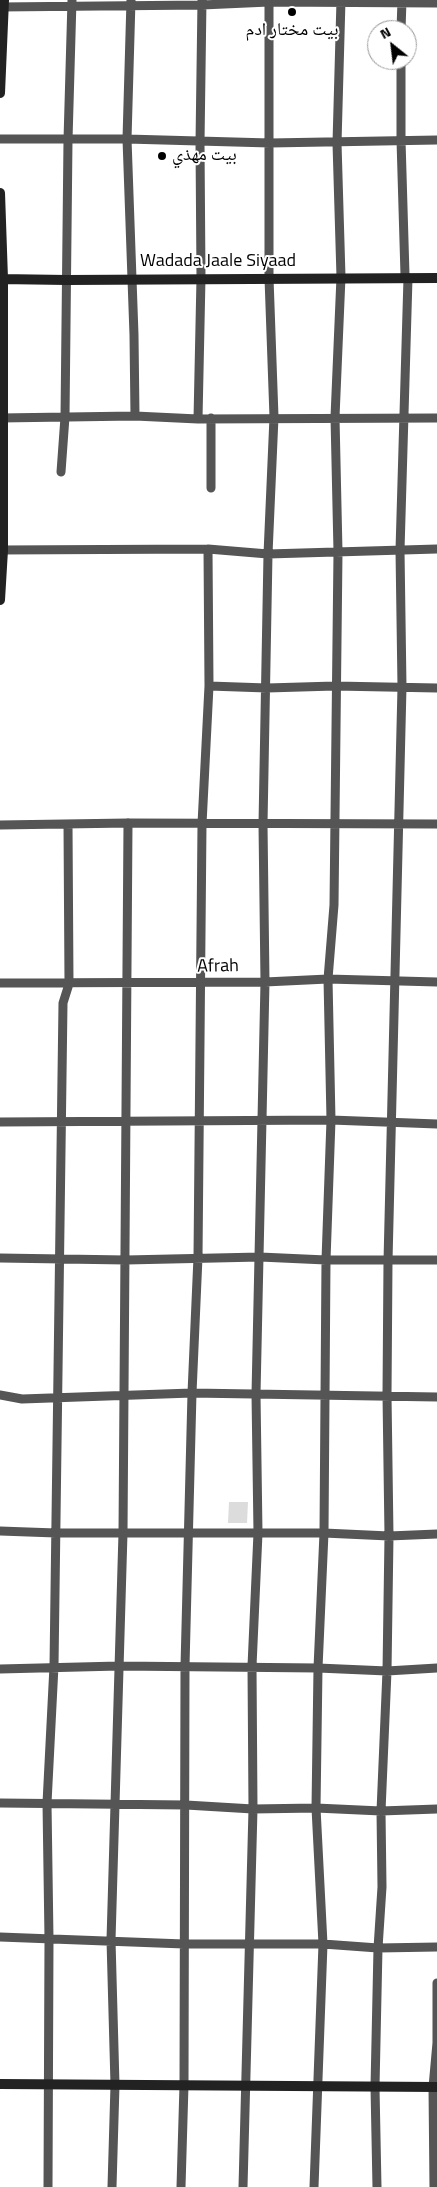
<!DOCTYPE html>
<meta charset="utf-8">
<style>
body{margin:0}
#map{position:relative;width:437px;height:2187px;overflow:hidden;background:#fff;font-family:"Titillium Web",sans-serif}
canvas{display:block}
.north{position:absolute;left:367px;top:20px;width:50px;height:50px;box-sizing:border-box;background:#fff;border:1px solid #999;border-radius:50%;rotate:331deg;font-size:14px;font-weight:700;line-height:20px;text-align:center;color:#000}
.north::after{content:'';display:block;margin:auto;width:18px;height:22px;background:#000;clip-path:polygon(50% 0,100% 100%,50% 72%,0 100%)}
</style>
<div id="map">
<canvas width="437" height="2187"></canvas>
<div class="north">N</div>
</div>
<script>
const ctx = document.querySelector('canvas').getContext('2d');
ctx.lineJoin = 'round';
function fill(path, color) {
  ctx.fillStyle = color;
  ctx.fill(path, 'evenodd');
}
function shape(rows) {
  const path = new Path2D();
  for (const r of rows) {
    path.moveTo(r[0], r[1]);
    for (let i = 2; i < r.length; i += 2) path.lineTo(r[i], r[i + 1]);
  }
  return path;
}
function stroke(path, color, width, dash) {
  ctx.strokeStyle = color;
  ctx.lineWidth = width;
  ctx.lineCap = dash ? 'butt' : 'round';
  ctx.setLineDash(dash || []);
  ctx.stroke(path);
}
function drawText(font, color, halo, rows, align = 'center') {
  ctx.font = font + ' "Titillium Web","Noto Naskh Arabic",sans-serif';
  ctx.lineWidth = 4;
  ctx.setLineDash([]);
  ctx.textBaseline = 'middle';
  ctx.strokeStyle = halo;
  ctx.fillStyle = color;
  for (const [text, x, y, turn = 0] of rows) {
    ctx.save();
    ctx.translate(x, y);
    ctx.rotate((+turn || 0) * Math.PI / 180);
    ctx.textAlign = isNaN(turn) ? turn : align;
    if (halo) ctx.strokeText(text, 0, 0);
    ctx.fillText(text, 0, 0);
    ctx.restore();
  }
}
fill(shape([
 [229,1502,248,1502,247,1523,228,1523]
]), '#dcdcdc');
stroke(shape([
 [131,0,127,139,134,335,135,416],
 [0,7,202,5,269,2,437,3],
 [401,30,402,0],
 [0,139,127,139,270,143,437,140],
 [0,418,135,416,198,419,437,418],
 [211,418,211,488],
 [198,419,201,278,200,143,202,0],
 [61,472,65,417,68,140,72,0],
 [0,550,208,549,268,554,437,549],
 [209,686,267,688,335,686,437,688],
 [0,825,128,823,437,824],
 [0,983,265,982,328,979,437,982],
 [0,1122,331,1120,437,1124],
 [0,1258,126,1260,260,1257,326,1260,437,1260],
 [0,1395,22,1399,192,1393,437,1397],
 [0,1531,56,1533,324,1533,389,1536,437,1534],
 [0,1669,119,1666,318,1668,387,1671,437,1668],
 [0,1803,186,1805,253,1809,316,1808,381,1811,437,1809],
 [0,1937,184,1944,323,1944,378,1948,437,1947],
 [48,2187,49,1939,47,1803,54,1666,63,1003,69,984,68,824],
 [112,2187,115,2085,111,1940,123,1533,128,823],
 [181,2187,184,2085,185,1666,192,1393,198,1257,202,824,209,686,208,549],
 [243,2187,253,1809,252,1666,258,1533,256,1394,265,982,263,824,268,554,274,417,269,278,269,0],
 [314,2187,323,1944,316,1808,318,1668,324,1533,326,1260,331,1120,328,979,334,905,338,552,335,417,341,277,337,143,341,0],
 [377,2187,375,2087,378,1948,382,1887,381,1811,387,1671,389,1536,387,1395,388,1261,402,687,400,550,408,278,405,275,401,140,401,60],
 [434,2187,433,2087,437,2043,437,1983]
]), '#555', 9);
stroke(shape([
 [0,93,4,0],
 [0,193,3,279,3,550,0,600],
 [0,279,67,280,437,278],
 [0,2084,437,2087]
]), '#222', 10);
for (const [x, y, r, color] of [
 [292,12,5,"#000"],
 [162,156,5,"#000"]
]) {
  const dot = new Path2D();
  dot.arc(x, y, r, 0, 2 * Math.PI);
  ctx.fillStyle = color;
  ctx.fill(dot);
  stroke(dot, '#fff', 2);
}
drawText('18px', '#000', '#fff', [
 ["بيت مختار ادم",292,31],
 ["بيت مهذي",172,156,"left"]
]);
drawText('18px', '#000', '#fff', [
 ["Wadada Jaale Siyaad",218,262],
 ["Afrah",218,967,-1]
]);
</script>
